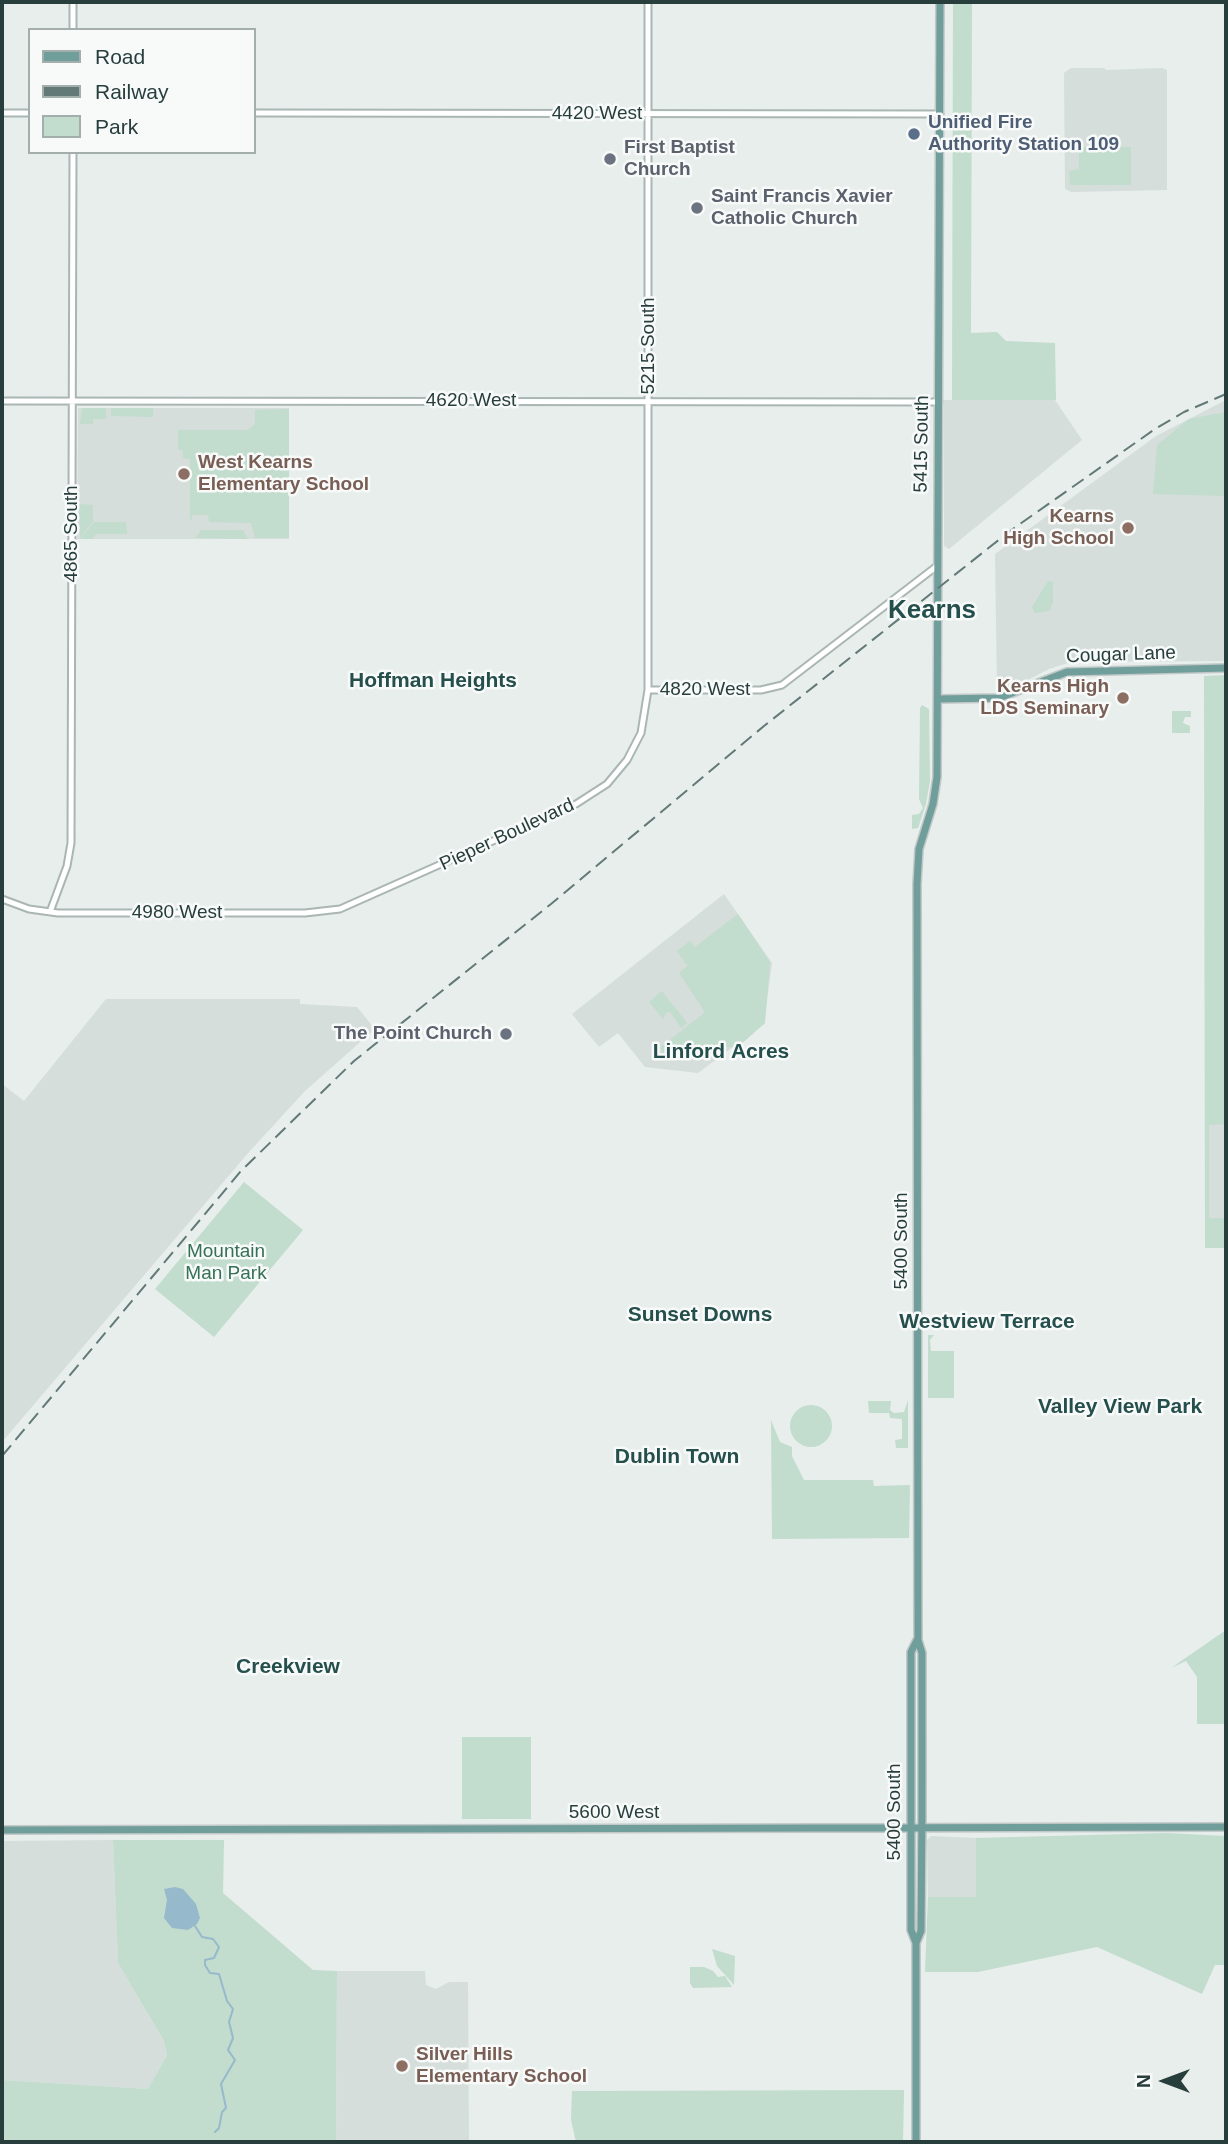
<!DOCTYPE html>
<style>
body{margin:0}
#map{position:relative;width:1228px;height:2144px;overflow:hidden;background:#e7eeec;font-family:Arial,sans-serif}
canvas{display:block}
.frame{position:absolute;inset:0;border:4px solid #273e3c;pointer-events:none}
.legend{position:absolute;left:28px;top:28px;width:228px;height:126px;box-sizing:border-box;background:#f7faf9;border:2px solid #a4afad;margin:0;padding:9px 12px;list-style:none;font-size:21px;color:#273e3c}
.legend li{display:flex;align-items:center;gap:14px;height:35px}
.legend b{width:35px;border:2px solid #a4afad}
.north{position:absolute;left:1130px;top:2046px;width:70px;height:70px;-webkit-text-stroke:5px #f7faf9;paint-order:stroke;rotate:270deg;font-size:19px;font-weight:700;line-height:28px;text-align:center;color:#273e3c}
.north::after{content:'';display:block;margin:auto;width:24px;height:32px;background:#273e3c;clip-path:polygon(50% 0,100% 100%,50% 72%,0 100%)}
</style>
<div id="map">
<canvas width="1228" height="2144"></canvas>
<div class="frame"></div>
<ul class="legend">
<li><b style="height:9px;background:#709e9b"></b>Road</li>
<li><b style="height:9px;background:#627977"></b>Railway</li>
<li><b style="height:19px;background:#c2dcce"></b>Park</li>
</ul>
<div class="north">N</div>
</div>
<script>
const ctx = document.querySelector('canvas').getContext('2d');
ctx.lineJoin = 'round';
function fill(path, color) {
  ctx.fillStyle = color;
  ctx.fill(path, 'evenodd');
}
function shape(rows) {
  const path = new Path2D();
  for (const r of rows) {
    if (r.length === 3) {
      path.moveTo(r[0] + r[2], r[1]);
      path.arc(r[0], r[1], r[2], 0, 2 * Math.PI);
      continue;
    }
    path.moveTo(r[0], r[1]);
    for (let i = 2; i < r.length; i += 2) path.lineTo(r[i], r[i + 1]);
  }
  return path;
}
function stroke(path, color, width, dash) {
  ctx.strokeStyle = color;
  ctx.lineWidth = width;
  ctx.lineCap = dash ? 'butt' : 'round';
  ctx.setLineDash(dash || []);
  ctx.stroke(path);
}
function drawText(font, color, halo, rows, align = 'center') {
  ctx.font = font + ' Arial,sans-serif';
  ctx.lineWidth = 5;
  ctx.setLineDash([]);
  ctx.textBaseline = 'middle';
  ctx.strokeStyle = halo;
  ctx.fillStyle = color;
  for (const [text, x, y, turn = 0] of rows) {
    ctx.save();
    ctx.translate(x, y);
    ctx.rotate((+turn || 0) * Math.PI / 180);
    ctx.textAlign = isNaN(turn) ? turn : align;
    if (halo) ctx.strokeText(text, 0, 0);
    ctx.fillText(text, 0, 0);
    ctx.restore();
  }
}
fill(shape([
 [1071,68,1104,68,1106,70,1162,68,1167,70,1167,190,1071,192,1065,189,1064,73],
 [944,400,1055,400,1082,440,949,549,944,546],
 [1226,400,1226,661,1071,662,1049,669,1024,682,997,690,995,554,1156,436],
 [78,408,289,408,289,539,77,539],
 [724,894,772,963,764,1024,698,1073,645,1067,618,1033,599,1047,572,1014],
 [106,999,300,999,300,1004,357,1007,375,1029,305,1091,249,1152,2,1442,2,1084,24,1101],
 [1205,1062,1226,1062,1226,1248,1205,1248],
 [931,1836,976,1838,976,1897,928,1897,927,1840],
 [113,1840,118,1963,164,2041,167,2055,148,2089,2,2080,2,1841],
 [337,1971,425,1971,426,1985,436,1989,449,1982,468,1982,469,2142,336,2142]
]), '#d5dedb');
fill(shape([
 [953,2,972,2,971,333,997,332,1006,341,1055,343,1056,400,952,400],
 [1079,147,1131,147,1131,185,1070,185,1069,171,1079,169],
 [82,408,106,408,106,419,93,419,93,424,80,424],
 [111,408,153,408,153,417,111,416],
 [289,409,289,538,255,538,251,523,209,522,208,515,193,515,190,522,190,459,183,458,183,451,178,449,178,430,248,430,255,424,255,410],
 [1226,412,1226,496,1153,494,1157,445,1189,419],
 [79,504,93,505,93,521,80,538],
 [94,522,126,522,127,534,96,534,92,539,80,539],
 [201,530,243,530,248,539,196,538],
 [1048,581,1053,582,1053,603,1049,611,1035,613,1032,607],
 [1226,675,1226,1124,1209,1125,1209,1218,1226,1218,1226,1248,1205,1248,1204,676],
 [922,705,929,709,930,781,926,804,918,828,912,829,912,815,919,814,923,808,919,799,920,708],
 [1172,711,1191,711,1191,717,1185,717,1183,723,1190,726,1190,733,1172,733],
 [738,914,770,962,765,1023,738,1047,723,1047,714,1057,694,1057,691,1052,683,1057,664,1057,661,1047,705,1012,679,973,692,962,687,965,677,951,690,941,695,947],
 [662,991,687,1023,681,1028,671,1013,666,1012,663,1019,649,1002],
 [244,1182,303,1230,214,1337,155,1289],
 [928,1335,934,1335,930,1340,931,1351,954,1351,954,1398,928,1398],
 [908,1400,908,1448,896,1448,895,1440,902,1439,902,1419,890,1418,889,1413,869,1413,868,1401,891,1401,890,1410,894,1413,904,1412],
 [811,1426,21],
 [771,1420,780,1442,792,1447,792,1456,804,1480,873,1480,874,1486,910,1485,909,1538,772,1539],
 [1226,1630,1226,1724,1197,1724,1197,1677,1186,1661,1171,1668],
 [462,1737,531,1737,531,1819,462,1819],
 [1166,1833,1226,1836,1226,1965,1215,1965,1202,1994,1097,1947,978,1972,925,1972,928,1897,976,1897,976,1838],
 [113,1840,224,1840,223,1893,313,1970,337,1971,336,2142,2,2142,2,2080,148,2089,167,2055,164,2041,118,1963],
 [712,1949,735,1956,734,1985,717,1966],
 [690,1967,704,1967,713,1971,718,1977,725,1976,732,1987,693,1988,690,1983],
 [904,2090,903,2142,576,2142,571,2120,572,2091]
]), '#c2dcce');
fill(shape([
 [175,1887,183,1889,196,1904,200,1918,197,1924,188,1930,172,1928,164,1918,167,1900,164,1889]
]), '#96bacc');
stroke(shape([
 [195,1926,202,1937,213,1939,219,1947,214,1958,205,1960,205,1965,210,1973,219,1974,227,2001,233,2009,229,2022,233,2038,228,2050,235,2060,221,2084,226,2108,222,2112,219,2128,215,2132]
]), '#96bacc', 2);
const minor = shape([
 [73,2,73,30],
 [2,113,30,113],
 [254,113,940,114],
 [2,401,939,402],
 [648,690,761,690,782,685,937,566],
 [2,899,29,909,58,913,305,913,340,909,576,804,607,784,627,760,641,733,648,690,648,2],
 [50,912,67,866,71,843,73,152]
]);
const major = shape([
 [938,699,999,698,1067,672,1226,668],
 [2,1830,1226,1827],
 [916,1943,921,1931,922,1816,922,1653,918,1640,917,884,919,849,933,804,937,777,940,2],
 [916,2142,916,1943,911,1930,911,1652,917,1640]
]);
stroke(minor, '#aab6b4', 9);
stroke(major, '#c3c9c8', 10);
stroke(minor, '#fff', 5);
stroke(major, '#709e9b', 7);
stroke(shape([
 [2,1456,241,1171,354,1061,551,904,764,726,1010,531,1155,429,1184,412,1226,394]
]), '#627977', 2, [14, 7]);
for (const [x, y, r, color] of [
 [914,134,7,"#5c6f8a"],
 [610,159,7,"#6b7280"],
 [697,208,7,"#6b7280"],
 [184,474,7,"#8d6e63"],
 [1128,528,7,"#8d6e63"],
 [1123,698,7,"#8d6e63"],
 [506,1034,7,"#6b7280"],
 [402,2066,7,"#8d6e63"]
]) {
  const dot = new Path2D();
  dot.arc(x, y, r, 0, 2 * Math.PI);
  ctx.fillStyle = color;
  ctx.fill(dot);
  stroke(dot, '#f7faf9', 2.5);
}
drawText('19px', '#273e3c', '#f7faf9', [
 ["4420 West",597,114],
 ["5215 South",649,346,-90],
 ["4620 West",471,401],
 ["5415 South",922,444,-89],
 ["4865 South",72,534,-90],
 ["Cougar Lane",1121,655,-2],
 ["4820 West",705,690],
 ["Pieper Boulevard",507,835,-25],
 ["4980 West",177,913],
 ["5400 South",902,1241,-90],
 ["5400 South",895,1812,-90],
 ["5600 West",614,1813]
]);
drawText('bold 19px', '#4e5e75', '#f7faf9', [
 ["Unified Fire",928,123],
 ["Authority Station 109",928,145]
], 'left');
drawText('bold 19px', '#5b616d', '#f7faf9', [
 ["First Baptist",624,148],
 ["Church",624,170],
 ["Saint Francis Xavier",711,197],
 ["Catholic Church",711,219],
 ["The Point Church",492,1034,"right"]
], 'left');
drawText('bold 19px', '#785e54', '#f7faf9', [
 ["West Kearns",198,463],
 ["Elementary School",198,485],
 ["Kearns",1114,517,"right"],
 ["High School",1114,539,"right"],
 ["Kearns High",1109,687,"right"],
 ["LDS Seminary",1109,709,"right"],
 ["Silver Hills",416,2055],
 ["Elementary School",416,2077]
], 'left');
drawText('19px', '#367157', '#f7faf9', [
 ["Mountain",226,1252],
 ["Man Park",226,1274]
]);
drawText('bold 21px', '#254f4c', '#f7faf9', [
 ["Hoffman Heights",433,681],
 ["Linford Acres",721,1052],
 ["Sunset Downs",700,1315],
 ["Westview Terrace",987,1322],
 ["Valley View Park",1120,1407],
 ["Dublin Town",677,1457],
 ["Creekview",288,1667]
]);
drawText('bold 26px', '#254f4c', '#f7faf9', [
 ["Kearns",932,611]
]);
</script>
